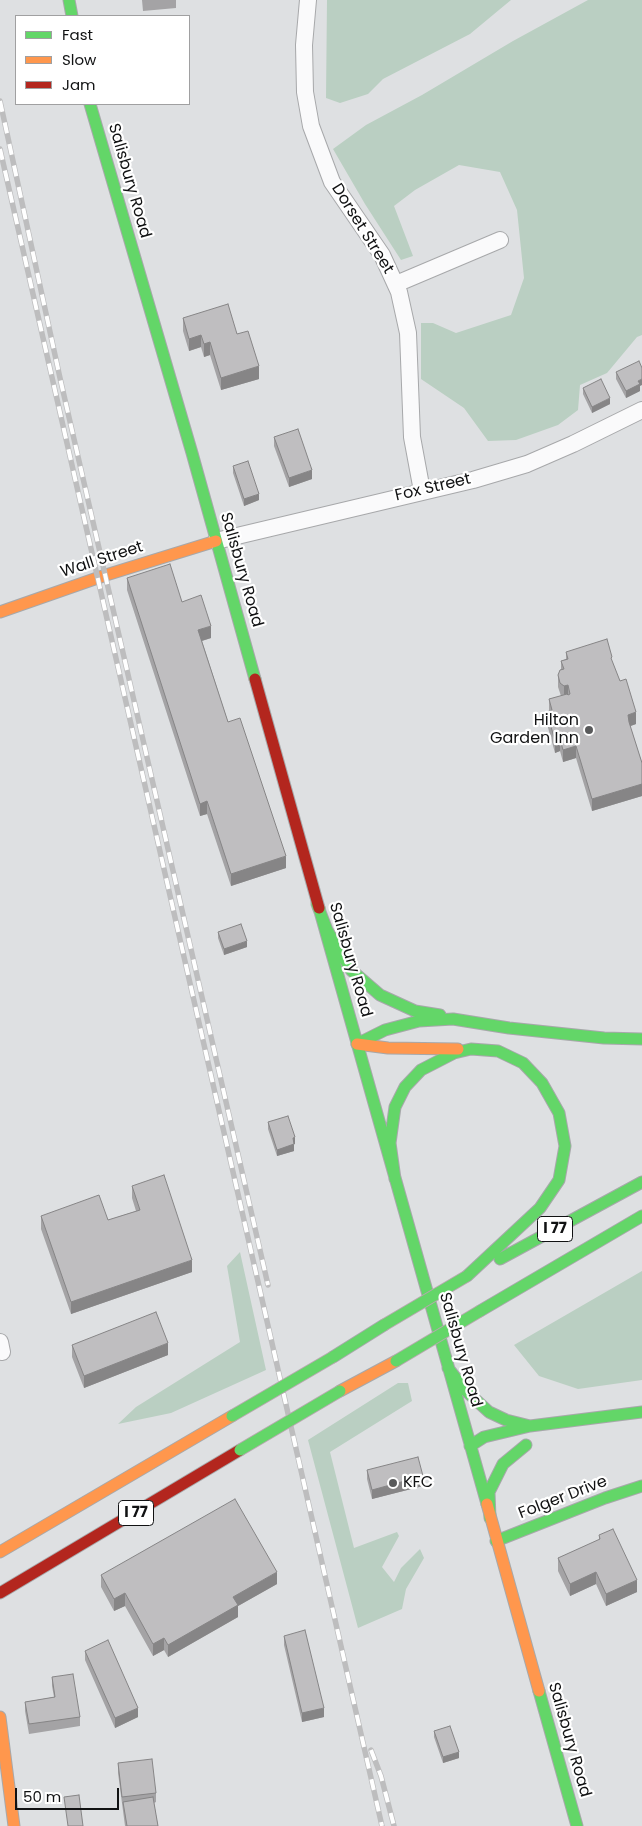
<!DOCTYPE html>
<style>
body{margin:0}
#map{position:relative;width:642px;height:1826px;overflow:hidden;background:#dee0e2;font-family:Poppins,sans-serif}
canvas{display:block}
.legend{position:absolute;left:15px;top:15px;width:175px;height:90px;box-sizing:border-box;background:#fff;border:1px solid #a0a0a1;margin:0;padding:6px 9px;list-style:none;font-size:15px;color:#111213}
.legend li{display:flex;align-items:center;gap:10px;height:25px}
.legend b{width:25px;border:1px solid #a0a0a1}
.scale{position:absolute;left:15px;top:1788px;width:104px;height:22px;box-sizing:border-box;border:2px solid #111213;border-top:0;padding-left:6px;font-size:15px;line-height:18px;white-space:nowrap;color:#111213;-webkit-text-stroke:4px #fff;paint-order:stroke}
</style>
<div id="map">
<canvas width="642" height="1826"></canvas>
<ul class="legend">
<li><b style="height:6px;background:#63d668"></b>Fast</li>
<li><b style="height:6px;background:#ff974d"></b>Slow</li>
<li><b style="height:6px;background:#b3261e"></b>Jam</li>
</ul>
<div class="scale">50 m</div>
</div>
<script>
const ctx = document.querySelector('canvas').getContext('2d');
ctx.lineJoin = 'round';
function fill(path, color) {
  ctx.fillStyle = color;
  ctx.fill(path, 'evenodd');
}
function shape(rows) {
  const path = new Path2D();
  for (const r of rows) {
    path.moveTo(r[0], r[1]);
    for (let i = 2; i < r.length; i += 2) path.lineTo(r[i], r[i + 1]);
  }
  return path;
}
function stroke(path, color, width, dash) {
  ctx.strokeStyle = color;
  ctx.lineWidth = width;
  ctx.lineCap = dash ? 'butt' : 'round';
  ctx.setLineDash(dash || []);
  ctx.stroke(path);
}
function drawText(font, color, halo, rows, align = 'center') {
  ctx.font = font + ' Poppins,sans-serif';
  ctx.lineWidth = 4.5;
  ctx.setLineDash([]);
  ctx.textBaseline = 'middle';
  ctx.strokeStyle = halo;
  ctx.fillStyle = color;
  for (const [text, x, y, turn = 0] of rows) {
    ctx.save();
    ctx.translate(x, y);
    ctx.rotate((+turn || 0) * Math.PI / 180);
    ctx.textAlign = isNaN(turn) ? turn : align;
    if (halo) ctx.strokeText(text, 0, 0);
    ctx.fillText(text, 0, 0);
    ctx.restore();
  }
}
fill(shape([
 [327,0,511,0,470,34,383,79,368,94,340,103,326,98],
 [588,0,642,0,642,335,637,337,607,373,580,385,578,410,558,425,516,440,488,441,464,408,421,379,421,323,433,323,456,333,511,315,524,278,517,210,500,172,459,165,415,190,394,206,413,256,401,260,365,204,333,149,366,125,422,95,513,41],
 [240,1252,266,1370,171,1413,118,1424,136,1407,240,1342,227,1266],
 [642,1271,642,1380,578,1389,539,1376,514,1345],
 [398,1383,408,1383,412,1401,330,1452,354,1548,397,1532,399,1536,382,1567,394,1582,401,1568,420,1549,424,1558,406,1589,402,1609,358,1628,308,1440]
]), '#bacfc2');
const street = shape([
 [308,0,304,45,305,92,311,126,332,182,382,255,399,292,408,333,412,437,422,491],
 [396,284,500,240],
 [216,541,473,480,527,464,573,444,642,410],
 [0,1342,2,1352]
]);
const fast = shape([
 [69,0,72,16],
 [90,104,192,453,255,679],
 [317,904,327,930,351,970,380,995,415,1011,440,1015],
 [319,908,487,1504],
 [357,1044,385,1030,419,1021,453,1019,509,1028,604,1038,642,1039],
 [395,1179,390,1143,395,1107,405,1087,421,1070,454,1053,471,1049,498,1051,523,1063,542,1083,559,1113,565,1146,559,1180,540,1208,467,1276],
 [500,1259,642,1182],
 [480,1311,642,1216],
 [333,1357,384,1325],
 [448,1368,465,1390,489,1412,506,1420,530,1426],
 [470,1446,484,1437,530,1426,642,1412],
 [490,1518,489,1492,503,1464,526,1445],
 [496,1541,605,1498,642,1486],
 [539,1691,577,1826]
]);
const slow = shape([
 [0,612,106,575,216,541],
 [357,1044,388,1048,458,1049],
 [340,1391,396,1361],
 [487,1504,539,1691],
 [0,1552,232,1416],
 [0,1717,14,1826]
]);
const jam = shape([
 [255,679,319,908],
 [0,1593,240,1450]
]);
stroke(street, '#a7a8aa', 18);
stroke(fast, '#a7a8aa', 13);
stroke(slow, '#a7a8aa', 13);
stroke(jam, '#a7a8aa', 13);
stroke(street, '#fafafb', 16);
stroke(fast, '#63d668', 11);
stroke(slow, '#ff974d', 11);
stroke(jam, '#b3261e', 11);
const rail = shape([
 [0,101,60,378,268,1285],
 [0,149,382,1826],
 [371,1750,381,1776,394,1826]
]);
stroke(rail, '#bdbdbe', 5.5);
stroke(rail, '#fff', 4, [11]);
const fastBridge = shape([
 [384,1325,467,1276],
 [396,1361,480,1311],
 [232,1416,333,1357],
 [240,1450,340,1391]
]);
stroke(fastBridge, '#b6a9ae', 13, []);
stroke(fastBridge, '#63d668', 11);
fill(shape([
 [142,0,176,0,176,8,143,11],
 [183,318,237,334,259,379,221,390,210,355,204,357,201,347,189,351,183,331],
 [616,372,640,386,640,391,626,398,616,379],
 [583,388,610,404,592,413,583,394],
 [274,437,312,479,289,487,274,446],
 [233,466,259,500,244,506,233,473],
 [127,578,182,602,211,638,202,641,228,722,286,868,231,886,207,814,200,816,127,590],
 [566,652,612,662,636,724,630,726,642,763,642,796,592,811,576,758,563,762,560,751,555,753,547,724,547,712,549,711,549,699,561,696,558,687,558,675,561,669,561,661,566,659],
 [218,932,247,947,224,955,218,938],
 [268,1122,295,1144,294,1144,294,1151,277,1156,268,1129],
 [132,1186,192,1272,71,1314,41,1229,41,1216,108,1220,136,1211,132,1198],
 [72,1345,168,1355,84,1388,72,1357],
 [367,1470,423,1486,372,1499,367,1479],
 [599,1535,637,1592,606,1606,596,1584,570,1596,558,1571,558,1558,599,1540],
 [101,1575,277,1584,238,1606,238,1617,168,1657,164,1650,153,1656,125,1606,114,1611,101,1587],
 [284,1636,324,1717,302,1722,284,1645],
 [85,1651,138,1717,115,1728,85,1660],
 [52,1677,80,1717,80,1726,29,1734,25,1711,25,1702,54,1697,52,1686],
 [434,1731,459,1758,443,1763,434,1737],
 [118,1763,156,1793,156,1802,154,1803,158,1826,125,1826,118,1773]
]), '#a4a3a5');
fill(shape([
 [201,335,201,347,189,351,189,339],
 [210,342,210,355,204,357,204,344],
 [259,366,259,379,221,390,221,378],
 [642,379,642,385,640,386,640,391,626,398,626,391,638,381],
 [610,398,610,404,592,413,592,407],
 [312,470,312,479,289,487,289,478],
 [259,494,259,500,244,506,244,499],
 [211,626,211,638,198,642,198,630],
 [568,685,568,697,564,698,564,686],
 [636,712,636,724,628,727,628,715],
 [560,739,560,751,555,753,555,741],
 [576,746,576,758,563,762,563,750],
 [642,784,642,796,592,811,592,799],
 [207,801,207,814,200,816,200,804],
 [286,856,286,868,231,886,231,874],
 [247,941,247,947,224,955,224,949],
 [295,1137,295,1144,293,1145,293,1138],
 [294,1144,294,1151,277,1156,277,1150],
 [192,1260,192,1272,71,1314,71,1302],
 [168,1343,168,1355,84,1388,84,1376],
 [423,1476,423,1486,372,1499,372,1490],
 [277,1572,277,1584,238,1606,238,1617,168,1657,168,1645,233,1597],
 [596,1572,596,1584,570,1596,570,1584],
 [637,1580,637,1592,606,1606,606,1594],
 [125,1593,125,1606,114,1611,114,1599],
 [164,1638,164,1650,153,1656,153,1644],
 [138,1708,138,1717,115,1728,115,1718],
 [324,1708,324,1717,302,1722,302,1713],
 [459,1752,459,1758,443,1763,443,1757]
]), '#868586');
const building = shape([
 [228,304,237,334,248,331,259,366,221,378,210,342,204,344,201,335,189,339,183,318,228,304],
 [639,361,642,368,642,379,638,381,640,384,626,391,616,372,639,361],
 [601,379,610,398,592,407,583,388,601,379],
 [298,429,312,470,289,478,274,437,298,429],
 [248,461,259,494,244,499,233,466,248,461],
 [170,564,182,602,201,595,211,626,198,630,228,722,240,718,286,856,231,874,207,801,200,804,127,578,170,564],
 [607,639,612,657,611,658,620,681,626,679,636,712,628,715,629,722,642,763,642,784,592,799,576,746,563,750,560,739,555,741,547,712,552,710,549,699,567,694,568,695,570,694,568,685,564,686,560,683,558,675,560,670,564,669,561,661,568,659,566,652,607,639],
 [241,924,247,941,224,949,218,932,241,924],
 [288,1116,295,1137,293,1138,294,1144,277,1150,268,1122,288,1116],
 [164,1175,192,1260,71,1302,41,1216,99,1195,108,1220,140,1210,132,1186,164,1175],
 [156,1312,168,1343,84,1376,72,1345,156,1312],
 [418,1457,423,1476,372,1490,367,1470,418,1457],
 [235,1499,277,1572,233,1597,238,1605,168,1645,164,1638,153,1644,125,1593,114,1599,101,1575,235,1499],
 [613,1529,637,1580,606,1594,596,1572,570,1584,558,1558,600,1539,599,1535,613,1529],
 [305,1630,324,1708,302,1713,284,1636,305,1630],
 [108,1640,138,1708,115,1718,85,1651,108,1640],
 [73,1674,80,1717,29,1724,25,1702,55,1697,52,1677,73,1674],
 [450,1726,459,1752,443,1757,434,1731,450,1726],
 [152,1759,156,1793,122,1797,118,1763,152,1759],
 [79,1795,83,1826,68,1826,64,1797,79,1795],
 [153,1797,158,1826,127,1826,123,1802,153,1797]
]);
fill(building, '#bfbec0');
stroke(building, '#868586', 1);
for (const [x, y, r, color] of [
 [589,730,5,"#595a5b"],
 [393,1483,5,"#595a5b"]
]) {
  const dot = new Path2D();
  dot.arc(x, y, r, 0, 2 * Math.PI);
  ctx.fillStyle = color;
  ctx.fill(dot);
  stroke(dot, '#fff', 2);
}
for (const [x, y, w] of [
 [555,1229,35],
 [136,1513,35]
]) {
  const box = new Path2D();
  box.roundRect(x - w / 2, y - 12.5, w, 25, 4);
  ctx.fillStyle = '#fff';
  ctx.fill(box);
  stroke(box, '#111213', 1);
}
drawText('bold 15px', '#111213', null, [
 ["I 77",555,1229],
 ["I 77",136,1513]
]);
drawText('16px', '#111213', '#fff', [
 ["Salisbury Road",129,181,74],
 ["Dorset Street",362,229,58],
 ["Fox Street",433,488,-13],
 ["Wall Street",102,560,-18],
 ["Salisbury Road",241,570,74],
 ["Salisbury Road",350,960,74],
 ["Salisbury Road",460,1350,74],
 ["Folger Drive",563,1498,-21],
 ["Salisbury Road",569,1740,74]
]);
drawText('16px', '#111213', '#fff', [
 ["Hilton",579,721],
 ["Garden Inn",579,739],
 ["KFC",403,1483,"left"]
], 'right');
</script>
